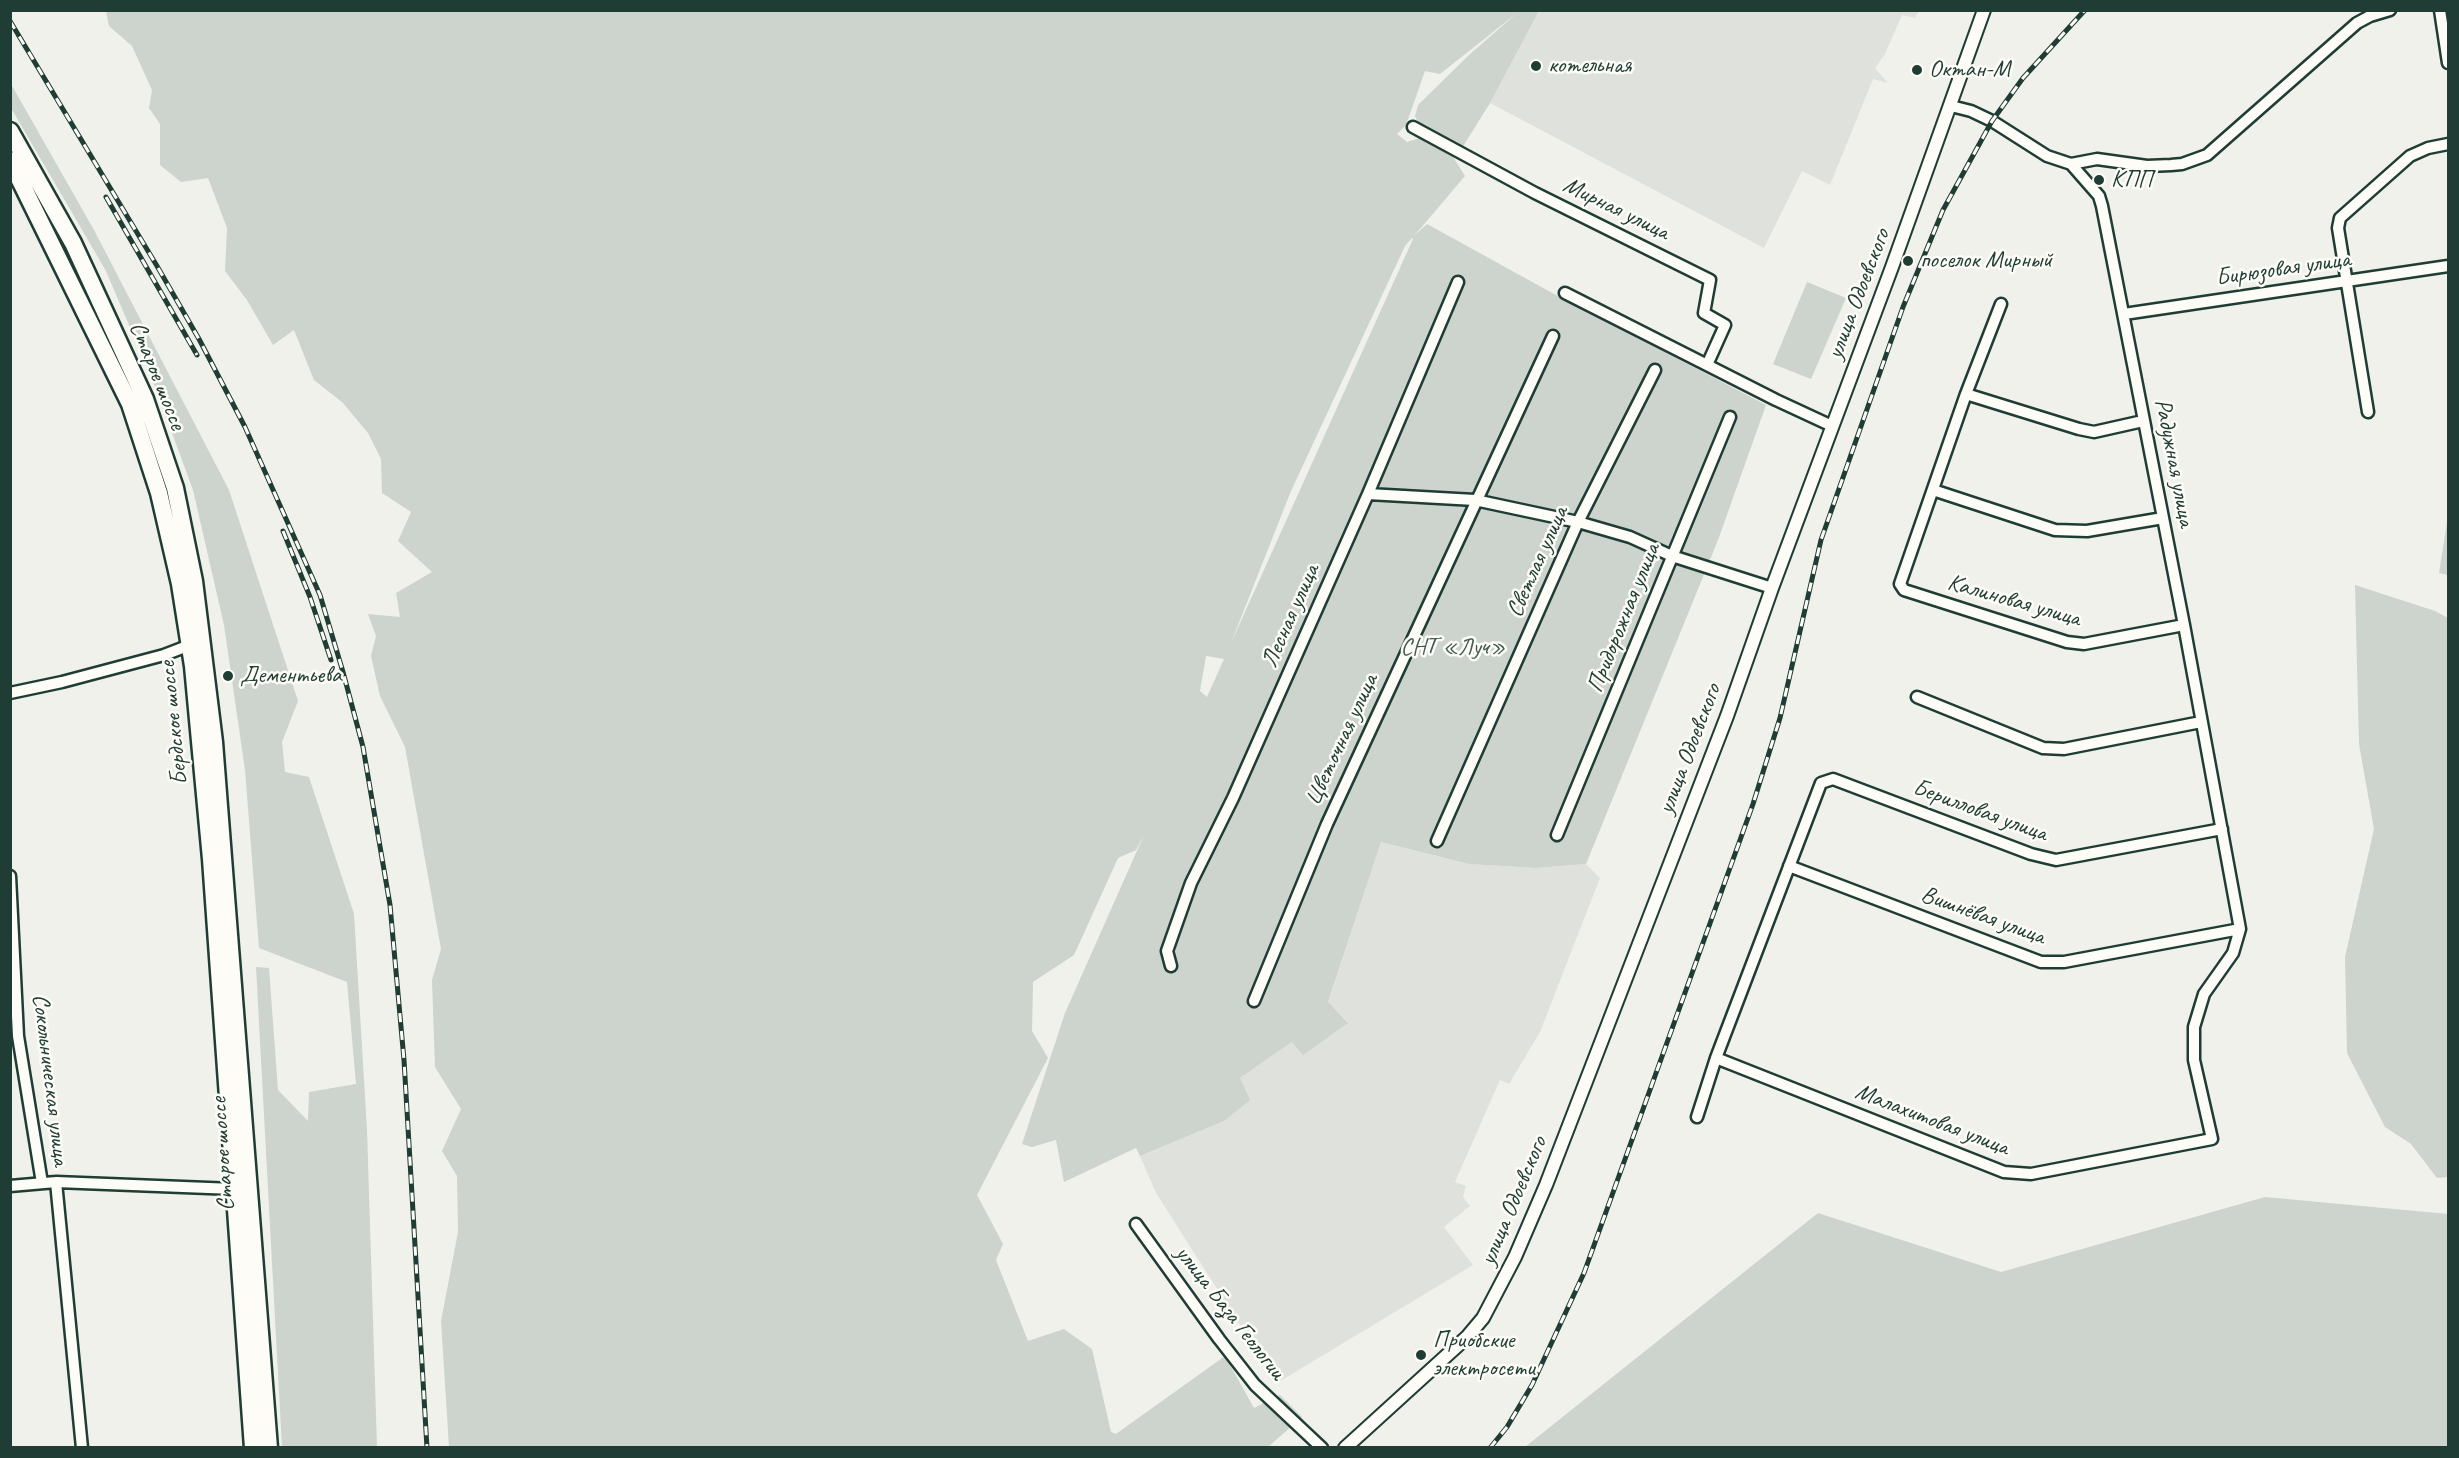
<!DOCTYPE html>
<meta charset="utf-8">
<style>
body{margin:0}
#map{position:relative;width:2459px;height:1458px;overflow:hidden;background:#f0f1eb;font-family:Caveat,sans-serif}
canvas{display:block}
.frame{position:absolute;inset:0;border:12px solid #1f3d34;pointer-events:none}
</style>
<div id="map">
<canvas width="2459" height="1458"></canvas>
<div class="frame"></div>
</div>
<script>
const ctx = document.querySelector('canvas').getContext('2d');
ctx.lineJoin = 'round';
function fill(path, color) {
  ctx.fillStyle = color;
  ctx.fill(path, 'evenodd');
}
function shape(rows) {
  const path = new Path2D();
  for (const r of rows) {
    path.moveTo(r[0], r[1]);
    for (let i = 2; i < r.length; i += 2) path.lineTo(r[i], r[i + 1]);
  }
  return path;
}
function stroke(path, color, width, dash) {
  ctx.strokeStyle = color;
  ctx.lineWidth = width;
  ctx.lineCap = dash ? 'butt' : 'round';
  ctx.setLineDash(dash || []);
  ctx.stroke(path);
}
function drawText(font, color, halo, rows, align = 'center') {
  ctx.font = font + ' Caveat,sans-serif';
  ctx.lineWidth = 5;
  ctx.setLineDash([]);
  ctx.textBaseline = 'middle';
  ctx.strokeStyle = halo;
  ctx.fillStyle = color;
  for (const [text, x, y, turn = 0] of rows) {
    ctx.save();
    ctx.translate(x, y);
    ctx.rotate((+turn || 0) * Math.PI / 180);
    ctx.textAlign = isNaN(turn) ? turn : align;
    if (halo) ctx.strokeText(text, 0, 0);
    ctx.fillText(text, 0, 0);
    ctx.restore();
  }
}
fill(shape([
 [1539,11,1919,11,1915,18,1902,15,1885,54,1875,68,1888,83,1873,79,1830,185,1802,171,1764,248,1490,103],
 [1381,842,1469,864,1536,868,1586,864,1600,878,1540,1032,1509,1084,1500,1080,1455,1182,1466,1186,1463,1197,1470,1206,1444,1227,1473,1265,1277,1383,1156,1193,1140,1156,1224,1121,1240,1078,1292,1042,1348,1022,1328,1003]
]), '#dfe2dc');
fill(shape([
 [106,11,1539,11,1490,103,1462,148,1419,125,1415,116,1418,105,1469,55,1517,13,1440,74,1425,71,1406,125,1397,134,1407,142,1423,137,1450,152,1465,176,1414,236,1427,224,1554,294,1766,405,1718,540,1586,864,1536,868,1469,864,1381,842,1328,1002,1348,1023,1303,1055,1292,1042,1240,1078,1250,1100,1224,1121,1140,1156,1136,1148,1064,1182,1056,1140,1032,1147,1022,1144,1065,1013,1144,835,1136,850,1118,858,1074,955,1033,982,1032,1031,1048,1058,977,1195,1003,1244,996,1260,1028,1341,1064,1329,1092,1349,1111,1432,1116,1434,1225,1356,1254,1408,1280,1395,1302,1417,1268,1447,449,1447,441,1321,458,1232,457,1176,442,1151,461,1109,435,1067,432,980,441,949,405,747,380,696,371,656,376,636,368,614,400,617,396,593,432,572,398,541,411,512,382,493,381,459,368,433,343,403,314,380,294,330,273,345,247,300,225,271,227,228,208,178,181,182,160,165,160,124,149,108,152,90,132,46,109,26],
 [1412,238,1413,239,1231,643,1291,491,1405,246],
 [1206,656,1224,659,1207,697,1200,691],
 [11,84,94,230,229,490,298,701,282,742,285,772,309,777,354,914,367,1130,377,1447,282,1447,256,967,269,968,278,1090,308,1121,309,1092,356,1084,347,982,259,948,245,770,224,625,193,490,152,379,106,271,11,108],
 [1807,282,1846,298,1811,379,1773,364],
 [2448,516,2448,575,2439,573],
 [2355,585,2435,611,2448,618,2448,1177,2437,1178,2411,1144,2385,1127,2347,1053,2345,957,2374,829,2359,744],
 [2265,1197,2448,1214,2448,1447,1525,1447,1818,1213,2001,1272]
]), '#cdd3cd');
const minor = shape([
 [2440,10,2448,63],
 [1951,106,1971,111,1992,121,2047,156,2071,164],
 [1413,127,1535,193,1710,280,1704,313,1725,325,1707,365],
 [1565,293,1776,400,1832,426],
 [2001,304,1966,394,1900,584,1904,590,2067,642,2084,644,2184,625],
 [2124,314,2448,266],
 [1966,394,2079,429,2094,432,2143,421],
 [2368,412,2338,228,2340,218,2410,156,2428,148,2448,144],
 [1933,490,2055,530,2087,531,2163,518],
 [1368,494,1475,500,1578,522,1630,537,1672,556,1772,588],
 [10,693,62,682,164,655,190,645],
 [1917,697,2043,748,2064,749,2201,722],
 [1557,835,1730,417],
 [1437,841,1578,522,1655,370],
 [1789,866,2041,962,2064,962,2240,929],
 [10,876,18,1036,42,1183],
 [1171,966,1167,951,1191,883,1233,798,1368,494,1458,282],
 [1254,1001,1327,824,1553,336],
 [1716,1058,2004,1172,2031,1174,2212,1139,2194,1060,2194,1027,2204,994,2233,953,2240,929,2184,625,2102,206,2099,196,2071,164,2097,159,2147,166,2171,165,2182,164,2207,155,2357,23,2370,16,2390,10],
 [1697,1117,1716,1058,1821,783,1833,779,2031,854,2056,860,2222,829],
 [56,1182,82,1448],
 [10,1186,56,1182,234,1189],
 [1136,1224,1219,1339,1255,1385,1322,1448]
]);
const tertiary = shape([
 [1345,1448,1467,1337,1483,1318,1515,1257,1546,1185,1727,716,1772,588,1892,267,1984,10]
]);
const trunk = shape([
 [10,131,73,243,145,399,175,488,194,581,214,742,269,1448],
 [10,160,130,404,159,493,180,584,193,666,211,859,253,1448]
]);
stroke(minor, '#1f3d34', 15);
stroke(tertiary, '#1f3d34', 16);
stroke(trunk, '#1f3d34', 21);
stroke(minor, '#fdfcf7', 10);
stroke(tertiary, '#fdfcf7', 12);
stroke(trunk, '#fdfcf7', 16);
const rail = shape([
 [10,21,157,266,199,339,245,427,320,595,343,672,363,747,390,905,404,1060,427,1448],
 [106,197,197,355],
 [283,531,310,597,331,660],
 [1490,1448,1507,1427,1532,1385,1584,1273,1753,804,1780,718,1821,540,1903,307,1943,210,1992,121,2023,78,2085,10]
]);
stroke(rail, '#1f3d34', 5);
stroke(rail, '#fdfcf7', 3, [9]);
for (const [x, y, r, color] of [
 [1536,66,6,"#1f3d34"],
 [1917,70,6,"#1f3d34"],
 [2099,180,6,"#1f3d34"],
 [1908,261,6,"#1f3d34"],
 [228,676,6,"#1f3d34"],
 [1421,1355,6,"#1f3d34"]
]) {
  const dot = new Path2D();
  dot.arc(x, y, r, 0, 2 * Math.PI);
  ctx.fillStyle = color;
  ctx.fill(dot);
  stroke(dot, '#fdfcf7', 2);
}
drawText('24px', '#1f3d34', '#fdfcf7', [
 ["котельная",1548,66],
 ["Октан-М",1929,70],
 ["КПП",2111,180],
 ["поселок Мирный",1920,261],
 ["Дементьева",240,676],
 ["Приобские",1433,1341],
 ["электросети",1433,1369]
], 'left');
drawText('24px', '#1f3d34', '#fdfcf7', [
 ["Мирная улица",1616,209,26],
 ["Бирюзовая улица",2283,269,-8],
 ["улица Одоевского",1859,294,-69],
 ["Старое шоссе",157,376,68],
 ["Радужная улица",2174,463,79],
 ["Светлая улица",1538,562,-66],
 ["Калиновая улица",2014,601,16],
 ["Лесная улица",1291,616,-66],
 ["Придорожная улица",1624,618,-68],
 ["Бердское шоссе",174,723,-96],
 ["Цветочная улица",1342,740,-65],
 ["улица Одоевского",1690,749,-69],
 ["Берилловая улица",1980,811,20],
 ["Вишнёвая улица",1983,916,20],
 ["Сокольническая улица",50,1080,83],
 ["Малахитовая улица",1932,1120,21],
 ["Старое шоссе",223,1154,-94],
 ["улица Одоевского",1514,1201,-67],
 ["улица База Геологии",1230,1313,52]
]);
drawText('24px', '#425b53', '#fdfcf7', [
 ["СНТ «Луч»",1453,648]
]);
</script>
